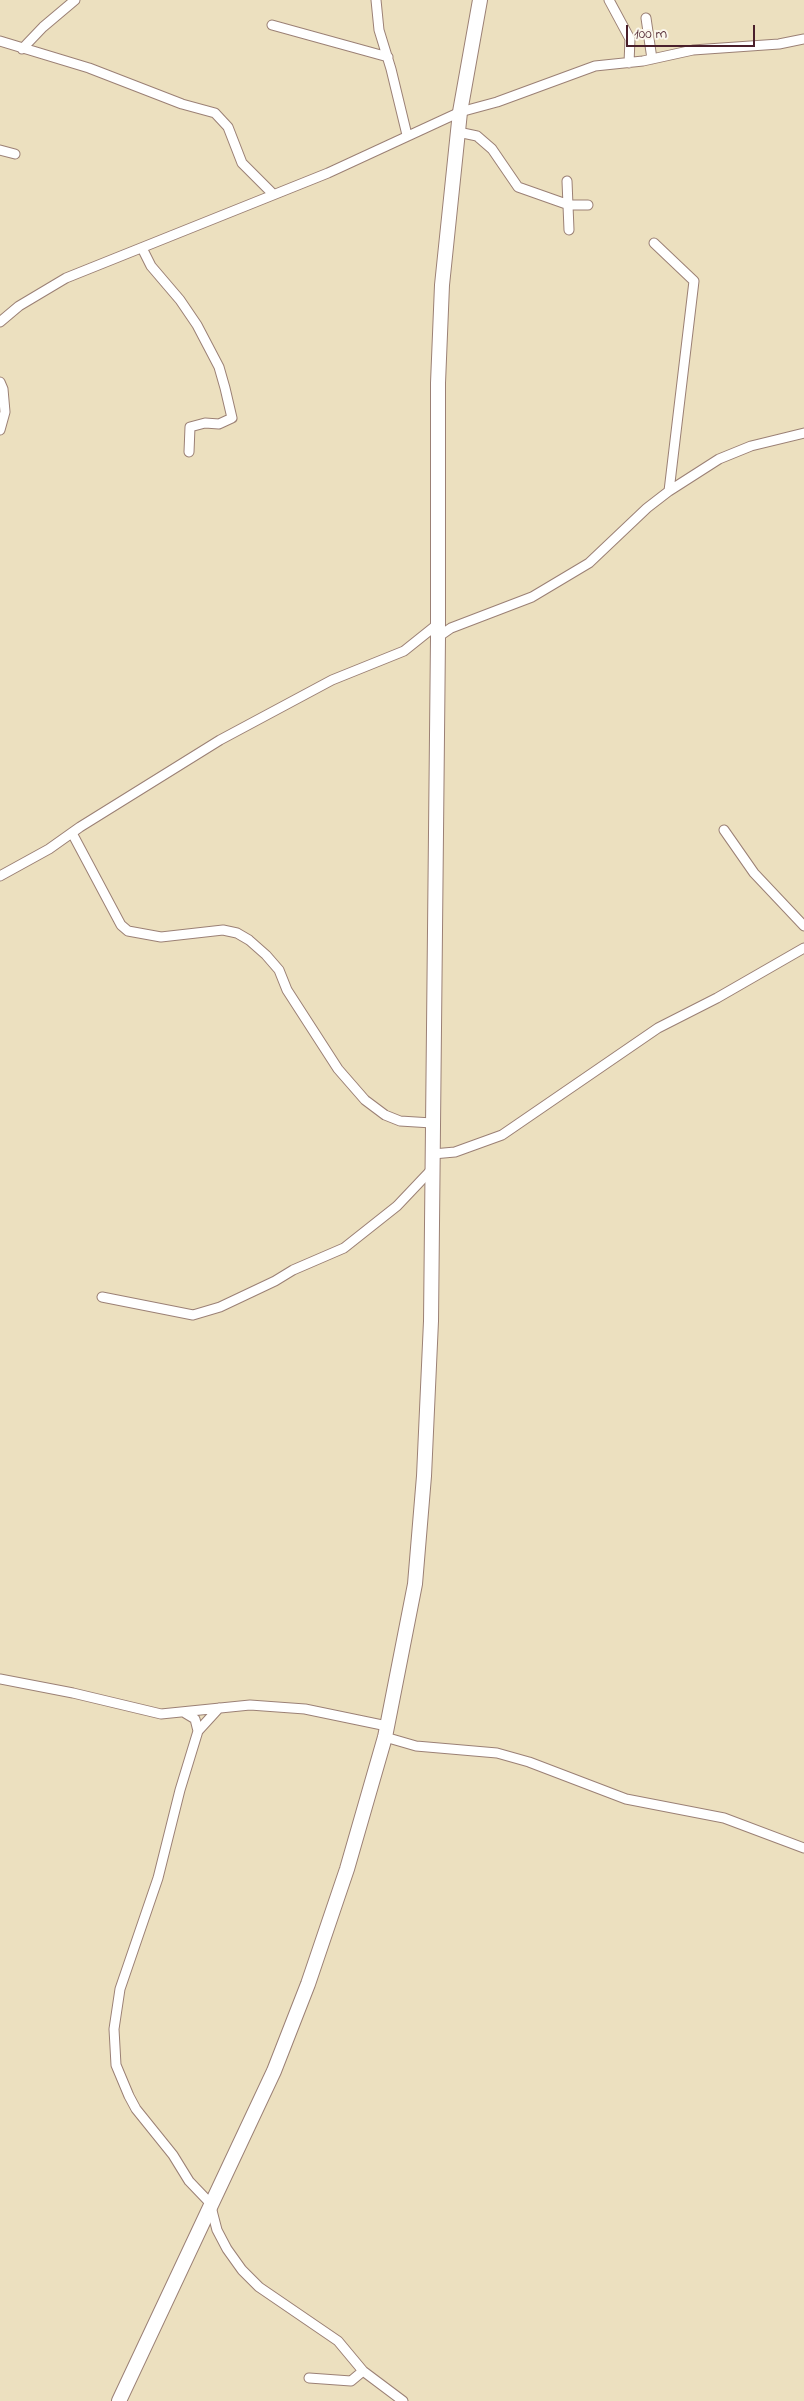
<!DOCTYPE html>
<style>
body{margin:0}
#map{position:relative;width:804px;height:2401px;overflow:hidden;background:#ece0bf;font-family:"Indie Flower",sans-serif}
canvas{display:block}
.scale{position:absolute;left:626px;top:25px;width:129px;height:22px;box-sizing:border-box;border:2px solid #4a1f2b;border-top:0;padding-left:6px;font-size:15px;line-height:18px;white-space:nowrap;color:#4a1f2b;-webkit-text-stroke:4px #fbf7ec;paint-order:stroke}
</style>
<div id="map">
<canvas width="804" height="2401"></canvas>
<div class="scale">100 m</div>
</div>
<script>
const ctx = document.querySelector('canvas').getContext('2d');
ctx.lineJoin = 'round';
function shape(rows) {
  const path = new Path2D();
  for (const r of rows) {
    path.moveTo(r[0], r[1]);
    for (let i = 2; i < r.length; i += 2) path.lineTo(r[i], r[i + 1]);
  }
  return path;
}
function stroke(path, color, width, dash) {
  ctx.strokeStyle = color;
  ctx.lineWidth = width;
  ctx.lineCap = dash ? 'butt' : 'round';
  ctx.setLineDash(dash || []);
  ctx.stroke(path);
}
const minor = shape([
 [376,0,379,30,391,69,407,135],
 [609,0,630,39,629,63],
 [646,18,652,59],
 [272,25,388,57],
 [0,41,89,68,182,104,215,113,228,127,242,163,273,194],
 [22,49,43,27,75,0],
 [458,132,477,136,492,149,518,187,569,205,588,205],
 [0,150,15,154],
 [567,181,569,230],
 [654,243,694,281,669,491],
 [142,248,151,266,180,300,197,325,219,367,225,388,232,418,219,424,205,423,190,427,189,452],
 [0,322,19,306,66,278,328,173,460,112,497,102,595,66,643,61,693,50,779,44,804,39],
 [0,382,3,389,5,412,0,430],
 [438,637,451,628,532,597,589,563,647,508,669,491,719,459,751,446,804,433],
 [724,830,754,873,804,926],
 [72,833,121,925,128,931,161,937,223,930,237,933,249,940,266,955,279,970,287,990,338,1069,365,1100,385,1115,400,1121,432,1123],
 [0,876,49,849,80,827,220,740,332,680,404,651,439,623],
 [433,1154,455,1152,502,1135,658,1028,717,998,804,948],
 [102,1297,193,1315,220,1307,275,1281,293,1270,344,1248,397,1206,433,1168],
 [0,1679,73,1693,161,1714,250,1705,305,1709,387,1726],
 [185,1713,195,1719,198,1731,180,1790,158,1878,120,1989,114,2029,116,2065,129,2096,136,2109,173,2155,189,2181,210,2203,217,2230,227,2249,242,2270,259,2287,338,2341,363,2371,403,2401],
 [198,1731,219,1708],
 [385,1737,416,1746,497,1753,529,1762,626,1799,724,1818,804,1848],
 [309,2378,351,2381,363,2371]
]);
const primary = shape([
 [119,2401,274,2071,308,1984,347,1869,385,1737,415,1584,424,1476,431,1321,438,637,438,383,442,285,460,112,480,0]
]);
stroke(minor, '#9b8075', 11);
stroke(primary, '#9b8075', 16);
stroke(minor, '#fff', 9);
stroke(primary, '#fff', 14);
</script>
